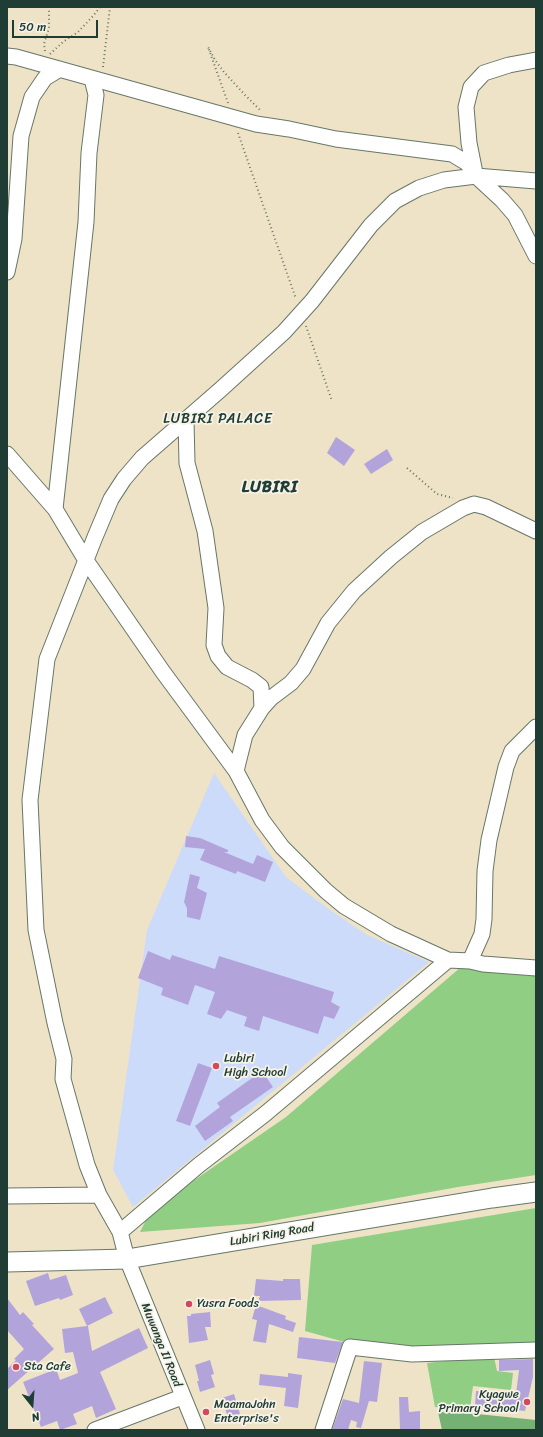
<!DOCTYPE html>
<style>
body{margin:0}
#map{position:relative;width:543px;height:1437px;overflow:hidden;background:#eee3c6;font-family:Sriracha,sans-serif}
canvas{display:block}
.frame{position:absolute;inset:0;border:8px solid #1f3d34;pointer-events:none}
.north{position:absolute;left:12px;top:1385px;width:40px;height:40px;-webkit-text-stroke:3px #f7f3e8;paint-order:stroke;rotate:163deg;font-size:11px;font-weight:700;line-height:16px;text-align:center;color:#1f3d34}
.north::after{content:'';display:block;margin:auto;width:14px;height:18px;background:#1f3d34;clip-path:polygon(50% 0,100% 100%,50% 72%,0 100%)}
.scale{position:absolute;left:12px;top:20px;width:86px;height:18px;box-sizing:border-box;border:2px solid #1f3d34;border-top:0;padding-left:5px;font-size:12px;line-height:14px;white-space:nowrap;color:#1f3d34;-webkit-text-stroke:3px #f7f3e8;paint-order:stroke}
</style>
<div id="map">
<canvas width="543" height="1437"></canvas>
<div class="frame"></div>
<div class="north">N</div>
<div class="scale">50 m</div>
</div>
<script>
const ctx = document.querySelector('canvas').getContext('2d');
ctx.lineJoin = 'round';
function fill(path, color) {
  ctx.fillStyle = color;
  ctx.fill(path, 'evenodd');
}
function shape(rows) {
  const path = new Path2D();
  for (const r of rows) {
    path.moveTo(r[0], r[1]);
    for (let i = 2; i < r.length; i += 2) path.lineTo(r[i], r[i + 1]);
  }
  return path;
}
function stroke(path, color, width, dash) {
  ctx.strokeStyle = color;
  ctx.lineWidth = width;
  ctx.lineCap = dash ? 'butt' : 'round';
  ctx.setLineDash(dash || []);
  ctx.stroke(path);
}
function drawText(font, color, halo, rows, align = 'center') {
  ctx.font = font + ' Sriracha,sans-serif';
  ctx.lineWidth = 3.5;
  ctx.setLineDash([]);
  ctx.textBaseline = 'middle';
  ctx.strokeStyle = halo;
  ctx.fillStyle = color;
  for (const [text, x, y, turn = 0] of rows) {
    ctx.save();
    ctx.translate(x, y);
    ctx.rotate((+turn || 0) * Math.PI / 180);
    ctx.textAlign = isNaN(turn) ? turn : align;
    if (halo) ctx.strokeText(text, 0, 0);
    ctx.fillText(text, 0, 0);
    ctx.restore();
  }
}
fill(shape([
 [214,773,286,877,330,910,367,935,429,962,133,1207,113,1170,147,930]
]), '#cddbfa');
fill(shape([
 [461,967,529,976,536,975,536,1175,458,1187,260,1223,140,1232,151,1210,286,1117],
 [536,1208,536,1349,362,1347,305,1331,312,1245],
 [482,1357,494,1357,497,1371,513,1373,511,1390,473,1386,470,1409,435,1407,427,1363]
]), '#90ce84');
fill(shape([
 [438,1412,477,1414,536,1420,536,1430,442,1430]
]), '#74b172');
fill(shape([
 [336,437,355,450,344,466,327,453],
 [387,449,393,460,371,474,364,464],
 [186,836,200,838,228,850,228,852,224,852,253,864,257,855,273,862,265,882,237,871,236,874,200,860,205,849,185,847],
 [190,874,200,877,197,888,207,893,200,920,187,917,187,908,184,902],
 [148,951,170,960,172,955,215,969,219,956,334,992,331,1002,340,1007,334,1019,324,1016,318,1034,263,1016,259,1031,244,1026,247,1017,227,1010,221,1019,207,1014,215,992,195,985,188,1005,161,995,163,988,138,978],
 [198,1063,212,1068,190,1126,176,1121],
 [262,1071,273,1087,230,1117,233,1121,205,1141,195,1126,220,1107,217,1103],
 [48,1273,50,1280,66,1275,73,1295,60,1300,59,1298,35,1306,26,1281],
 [256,1279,283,1281,283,1279,300,1279,301,1300,258,1301,260,1296,254,1296],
 [105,1297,113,1313,87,1326,88,1326,92,1351,139,1328,148,1348,100,1372,116,1409,96,1418,92,1406,73,1414,77,1424,60,1430,57,1421,41,1427,23,1382,56,1369,60,1380,78,1373,73,1352,65,1353,62,1329,87,1326,79,1309],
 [7,1298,20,1315,23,1312,34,1324,32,1325,54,1349,7,1390,7,1369,16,1360,14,1359,24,1349,7,1330],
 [256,1305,286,1316,285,1319,296,1323,293,1332,269,1324,266,1343,253,1341,257,1320,252,1319],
 [210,1312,211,1327,205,1327,208,1340,189,1343,187,1316,191,1316,191,1314],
 [299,1337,343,1342,335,1363,297,1358],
 [533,1359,533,1377,525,1411,475,1405,476,1391,516,1394,519,1370,499,1371,499,1360],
 [210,1360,214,1374,211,1375,215,1387,200,1392,197,1381,199,1381,195,1365],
 [364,1361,382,1363,377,1402,369,1401,361,1428,356,1427,357,1422,351,1420,348,1430,332,1430,343,1399,359,1403],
 [288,1373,302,1375,298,1408,284,1406,286,1388,259,1385,260,1374,288,1377],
 [234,1394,240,1414,228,1418,222,1398],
 [399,1397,408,1397,409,1412,420,1411,420,1430,400,1430]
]), '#b2a4db');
const minor = shape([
 [7,56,16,57,256,124,289,129,336,139,452,154,467,163,476,176,502,200,515,215,536,256],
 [475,173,469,143,466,107,471,87,484,73,509,65,536,60],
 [7,272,14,239,21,136,32,97,45,78,60,69],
 [186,420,187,463,205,531,216,608,214,645,218,656,227,667,252,680,261,687,262,708],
 [7,454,55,509,85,559,163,672,236,771,262,820,282,847,326,891,344,906,391,934,448,960,470,961,483,964,536,968],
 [55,509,86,222,89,153,96,95,92,79],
 [236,771,245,735,262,708,271,698,291,683,303,669,328,623,354,591,391,557,422,532,463,508,474,504,486,507,536,531],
 [470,961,482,934,484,919,485,871,489,840,506,767,512,751,536,727],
 [7,1196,99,1195],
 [120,1232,199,1165,265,1114,448,960],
 [95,1430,182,1397],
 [197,1430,127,1259,120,1232,99,1195,87,1165,63,1079,64,1059,55,1023,36,930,30,800,47,659,95,537,111,499,124,479,142,458,220,390,284,332,312,301,371,225,395,201,419,188,444,180,476,176,536,181],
 [323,1430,350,1347,412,1354,536,1350]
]);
const major = shape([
 [7,1262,127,1259,492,1198,536,1192]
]);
stroke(minor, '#677767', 17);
stroke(major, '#677767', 21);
stroke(shape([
 [45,51,44,44,49,28,49,7],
 [50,54,63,42,78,32,94,15,100,7],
 [103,67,110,7],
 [228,103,208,47,215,60,224,72,245,95,261,111],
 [238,133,296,299],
 [306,326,332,401],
 [407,468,437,494,453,498]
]), '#677767', 2, [1, 3]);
stroke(minor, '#fff', 15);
stroke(major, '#fff', 19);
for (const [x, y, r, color] of [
 [216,1066,4,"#d1495b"],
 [189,1304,4,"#d1495b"],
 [16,1367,4,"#d1495b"],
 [527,1402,4,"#d1495b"],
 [206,1412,4,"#d1495b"]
]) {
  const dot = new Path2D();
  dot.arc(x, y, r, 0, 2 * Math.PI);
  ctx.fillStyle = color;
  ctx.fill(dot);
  stroke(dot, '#f7f3e8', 1.5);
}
drawText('12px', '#1f3d34', '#f7f3e8', [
 ["Lubiri",224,1059],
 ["High School",224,1073],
 ["Yusra Foods",197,1304],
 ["Sta Cafe",24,1367],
 ["Kyagwe",519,1395,"right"],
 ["Primary School",519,1409,"right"],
 ["MaamaJohn",214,1405],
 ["Enterprise's",214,1419]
], 'left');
drawText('12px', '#1f3d34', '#f7f3e8', [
 ["Lubiri Ring Road",272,1235,-10],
 ["Muwanga II Road",161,1345,68]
]);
ctx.letterSpacing = '1px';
drawText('14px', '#1f3d34', '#f7f3e8', [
 ["LUBIRI PALACE",218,419]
]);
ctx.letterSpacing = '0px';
ctx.letterSpacing = '1px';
drawText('bold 16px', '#1f3d34', '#f7f3e8', [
 ["LUBIRI",270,488]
]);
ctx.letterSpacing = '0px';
</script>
